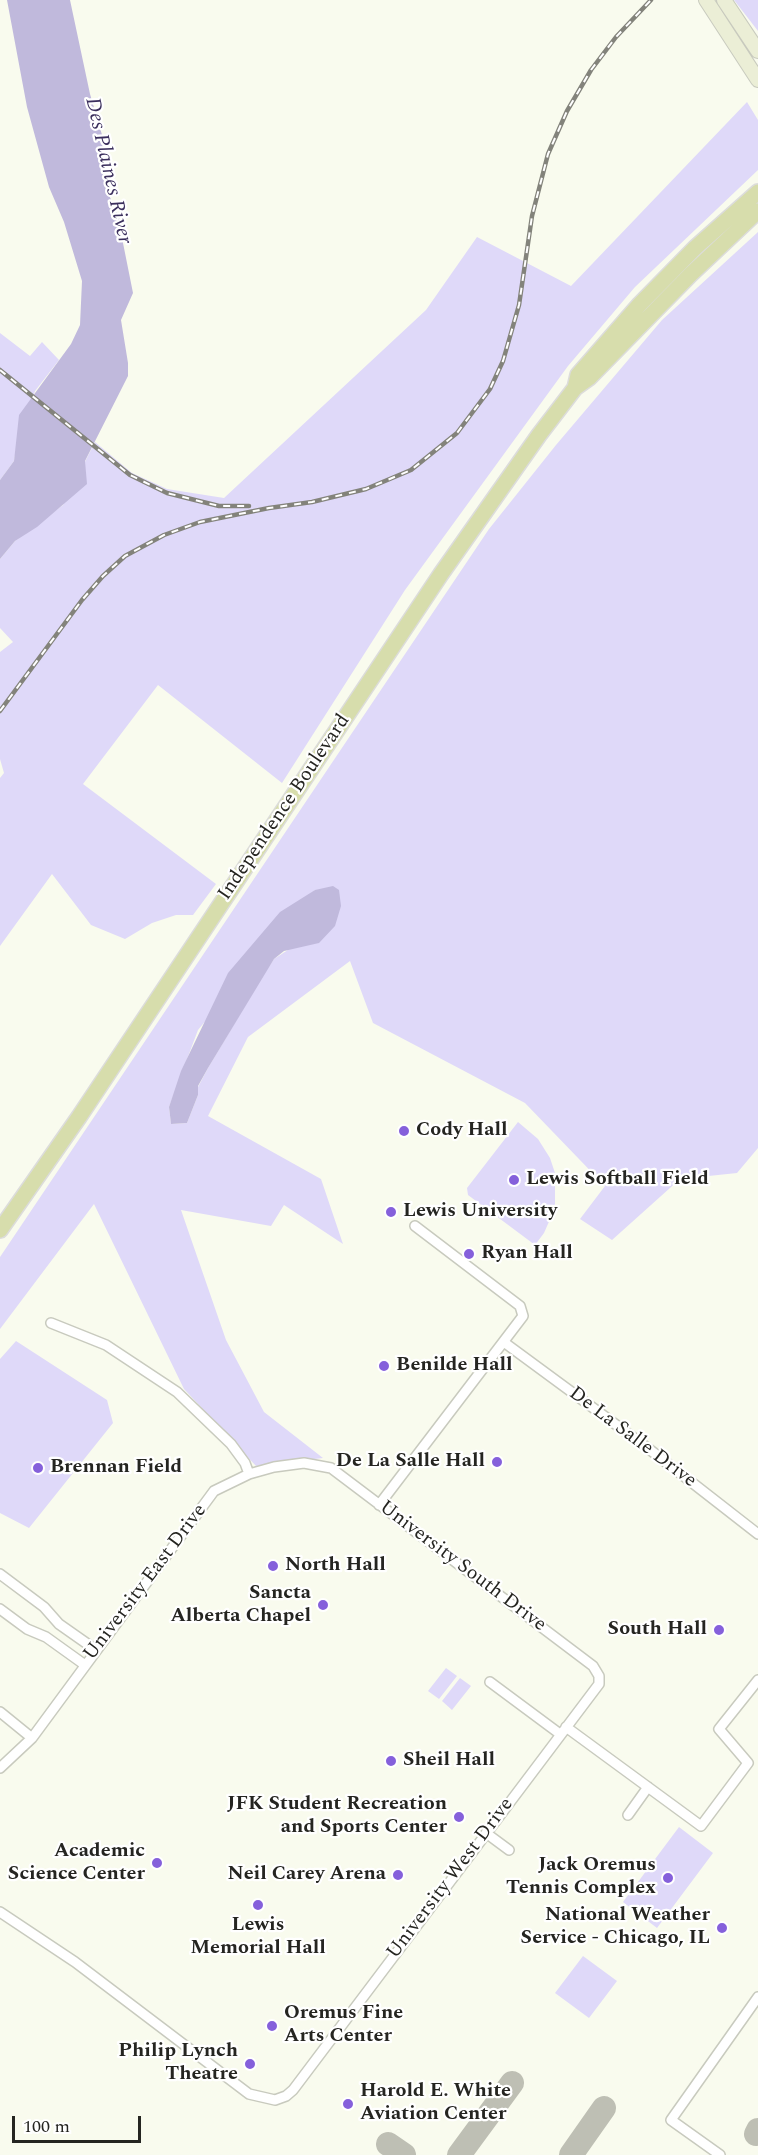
<!DOCTYPE html>
<style>
body{margin:0}
#map{position:relative;width:758px;height:2155px;overflow:hidden;background:#f9fbee;font-family:Spectral,serif}
canvas{display:block}
.scale{position:absolute;left:12px;top:2116px;width:129px;height:27px;box-sizing:border-box;border:3px solid #252521;border-top:0;padding-left:8px;font-size:18px;line-height:21px;white-space:nowrap;color:#252521;-webkit-text-stroke:4px #fff;paint-order:stroke}
</style>
<div id="map">
<canvas width="758" height="2155"></canvas>
<div class="scale">100 m</div>
</div>
<script>
const ctx = document.querySelector('canvas').getContext('2d');
ctx.lineJoin = 'round';
function fill(path, color) {
  ctx.fillStyle = color;
  ctx.fill(path, 'evenodd');
}
function shape(rows) {
  const path = new Path2D();
  for (const r of rows) {
    path.moveTo(r[0], r[1]);
    for (let i = 2; i < r.length; i += 2) path.lineTo(r[i], r[i + 1]);
  }
  return path;
}
function stroke(path, color, width, dash) {
  ctx.strokeStyle = color;
  ctx.lineWidth = width;
  ctx.lineCap = dash ? 'butt' : 'round';
  ctx.setLineDash(dash || []);
  ctx.stroke(path);
}
function drawText(font, color, halo, rows, align = 'center') {
  ctx.font = font + ' Spectral,serif';
  ctx.lineWidth = 4.5;
  ctx.setLineDash([]);
  ctx.textBaseline = 'middle';
  ctx.strokeStyle = halo;
  ctx.fillStyle = color;
  for (const [text, x, y, turn = 0] of rows) {
    ctx.save();
    ctx.translate(x, y);
    ctx.rotate((+turn || 0) * Math.PI / 180);
    ctx.textAlign = isNaN(turn) ? turn : align;
    if (halo) ctx.strokeText(text, 0, 0);
    ctx.fillText(text, 0, 0);
    ctx.restore();
  }
}
fill(shape([
 [735,0,758,0,758,31,734,0],
 [747,102,758,120,758,170,635,287,568,366,405,590,282,783,158,685,83,784,216,884,193,915,176,915,152,923,125,939,91,925,52,874,0,946,0,778,4,773,0,759,0,652,13,642,0,628,0,559,15,541,63,505,95,442,132,473,167,489,224,498,426,310,477,237,571,286],
 [758,232,758,1148,737,1173,680,1179,612,1240,580,1219,605,1186,525,1103,373,1023,350,961,248,1037,208,1116,321,1179,343,1244,284,1205,271,1226,181,1210,226,1340,264,1412,323,1458,256,1466,184,1389,94,1204,0,1329,0,1257,489,529,556,445,662,320],
 [315,890,291,948,274,959,262,977,208,1068,198,1087,198,1095,187,1123,171,1124,169,1107,198,1030,309,895],
 [0,333,30,356,42,342,59,360,35,391,17,443,14,461,0,480],
 [518,1122,538,1139,550,1158,555,1173,555,1208,544,1233,535,1245,468,1195,467,1188],
 [16,1341,107,1400,113,1423,29,1528,0,1513,0,1359],
 [446,1668,457,1676,439,1699,428,1691],
 [460,1678,471,1686,452,1710,442,1701],
 [679,1827,713,1853,657,1928,623,1902],
 [583,1956,617,1981,589,2018,555,1993]
]), '#dfd9f9');
fill(shape([
 [7,0,70,0,90,94,105,145,109,195,124,229,123,243,133,293,121,320,128,363,128,376,85,461,87,484,37,527,15,541,0,559,0,480,14,461,19,415,71,344,80,325,82,281,64,222,49,187,27,107],
 [333,886,339,890,341,906,335,926,319,943,284,951,274,959,208,1068,198,1086,198,1095,187,1123,171,1124,169,1107,181,1071,228,973,280,912,315,890]
]), '#c0b9dc');
stroke(shape([
 [756,2134,758,2130],
 [388,2144,404,2155],
 [459,2155,512,2083],
 [571,2155,604,2108]
]), '#bebfb4', 24);
const minor = shape([
 [51,1323,106,1345,177,1392,231,1444,245,1463,249,1474],
 [505,1343,649,1449,758,1534],
 [379,1505,523,1316,520,1306,415,1226],
 [0,1574,44,1607,59,1624,96,1650],
 [0,1609,27,1629,46,1637,85,1665],
 [490,1682,560,1734],
 [0,1712,32,1738],
 [566,1727,701,1826,748,1763,719,1729,758,1680],
 [0,1768,32,1738,214,1491,249,1474,274,1467,304,1463,331,1468,593,1666,599,1676,599,1684,293,2090,286,2096,275,2100,249,2094,75,1962,0,1912],
 [628,1815,648,1787],
 [486,1833,509,1850],
 [720,2155,671,2120,758,1997]
]);
const secondary = shape([
 [706,0,758,80],
 [724,0,758,51]
]);
const primary = shape([
 [575,388,578,375,640,304,695,248,758,192],
 [0,1230,79,1117,441,574,539,435,575,388,589,378,691,274,758,211]
]);
stroke(minor, '#c8cabe', 12);
stroke(secondary, '#c8cabe', 16);
stroke(primary, '#dcdcdb', 18);
stroke(minor, '#fff', 9);
stroke(secondary, '#ebeed6', 14);
stroke(primary, '#d7ddac', 15);
const rail = shape([
 [0,370,130,475,167,493,219,506,249,506],
 [0,711,82,600,103,576,125,556,164,535,200,522,269,508,312,502,366,489,411,470,457,433,490,389,503,361,519,305,532,216,548,154,567,111,591,70,616,37,651,0]
]);
stroke(rail, '#83837b', 4.5);
stroke(rail, '#fff', 2, [7]);
for (const [x, y, r, color] of [
 [404,1131,6,"#8560db"],
 [514,1180,6,"#8560db"],
 [391,1212,6,"#8560db"],
 [469,1254,6,"#8560db"],
 [384,1366,6,"#8560db"],
 [497,1462,6,"#8560db"],
 [38,1468,6,"#8560db"],
 [273,1566,6,"#8560db"],
 [323,1605,6,"#8560db"],
 [719,1630,6,"#8560db"],
 [391,1761,6,"#8560db"],
 [459,1817,6,"#8560db"],
 [157,1863,6,"#8560db"],
 [398,1875,6,"#8560db"],
 [668,1878,6,"#8560db"],
 [258,1905,6,"#8560db"],
 [722,1928,6,"#8560db"],
 [272,2026,6,"#8560db"],
 [250,2064,6,"#8560db"],
 [348,2104,6,"#8560db"]
]) {
  const dot = new Path2D();
  dot.arc(x, y, r, 0, 2 * Math.PI);
  ctx.fillStyle = color;
  ctx.fill(dot);
  stroke(dot, '#fff', 2);
}
drawText('20px', '#252521', '#fff', [
 ["Independence Boulevard",285,808,-56],
 ["De La Salle Drive",632,1438,37],
 ["University South Drive",462,1567,37],
 ["University East Drive",146,1583,-53],
 ["University West Drive",451,1879,-53]
]);
drawText('bold 20px', '#252521', '#fff', [
 ["Cody Hall",416,1131],
 ["Lewis Softball Field",526,1180],
 ["Lewis University",403,1212],
 ["Ryan Hall",481,1254],
 ["Benilde Hall",396,1366],
 ["De La Salle Hall",485,1462,"right"],
 ["Brennan Field",50,1468],
 ["North Hall",285,1566],
 ["Sancta",311,1594,"right"],
 ["Alberta Chapel",311,1617,"right"],
 ["South Hall",707,1630,"right"],
 ["Sheil Hall",403,1761],
 ["JFK Student Recreation",447,1805,"right"],
 ["and Sports Center",447,1828,"right"],
 ["Academic",145,1852,"right"],
 ["Science Center",145,1875,"right"],
 ["Jack Oremus",656,1866,"right"],
 ["Tennis Complex",656,1889,"right"],
 ["Neil Carey Arena",386,1875,"right"],
 ["National Weather",710,1916,"right"],
 ["Service - Chicago, IL",710,1939,"right"],
 ["Lewis",258,1926,"center"],
 ["Memorial Hall",258,1949,"center"],
 ["Oremus Fine",284,2014],
 ["Arts Center",284,2037],
 ["Philip Lynch",238,2052,"right"],
 ["Theatre",238,2075,"right"],
 ["Harold E. White",360,2092],
 ["Aviation Center",360,2115]
], 'left');
drawText('italic 21px', '#3b2f5d', '#fff', [
 ["Des Plaines River",107,171,77]
]);
</script>
